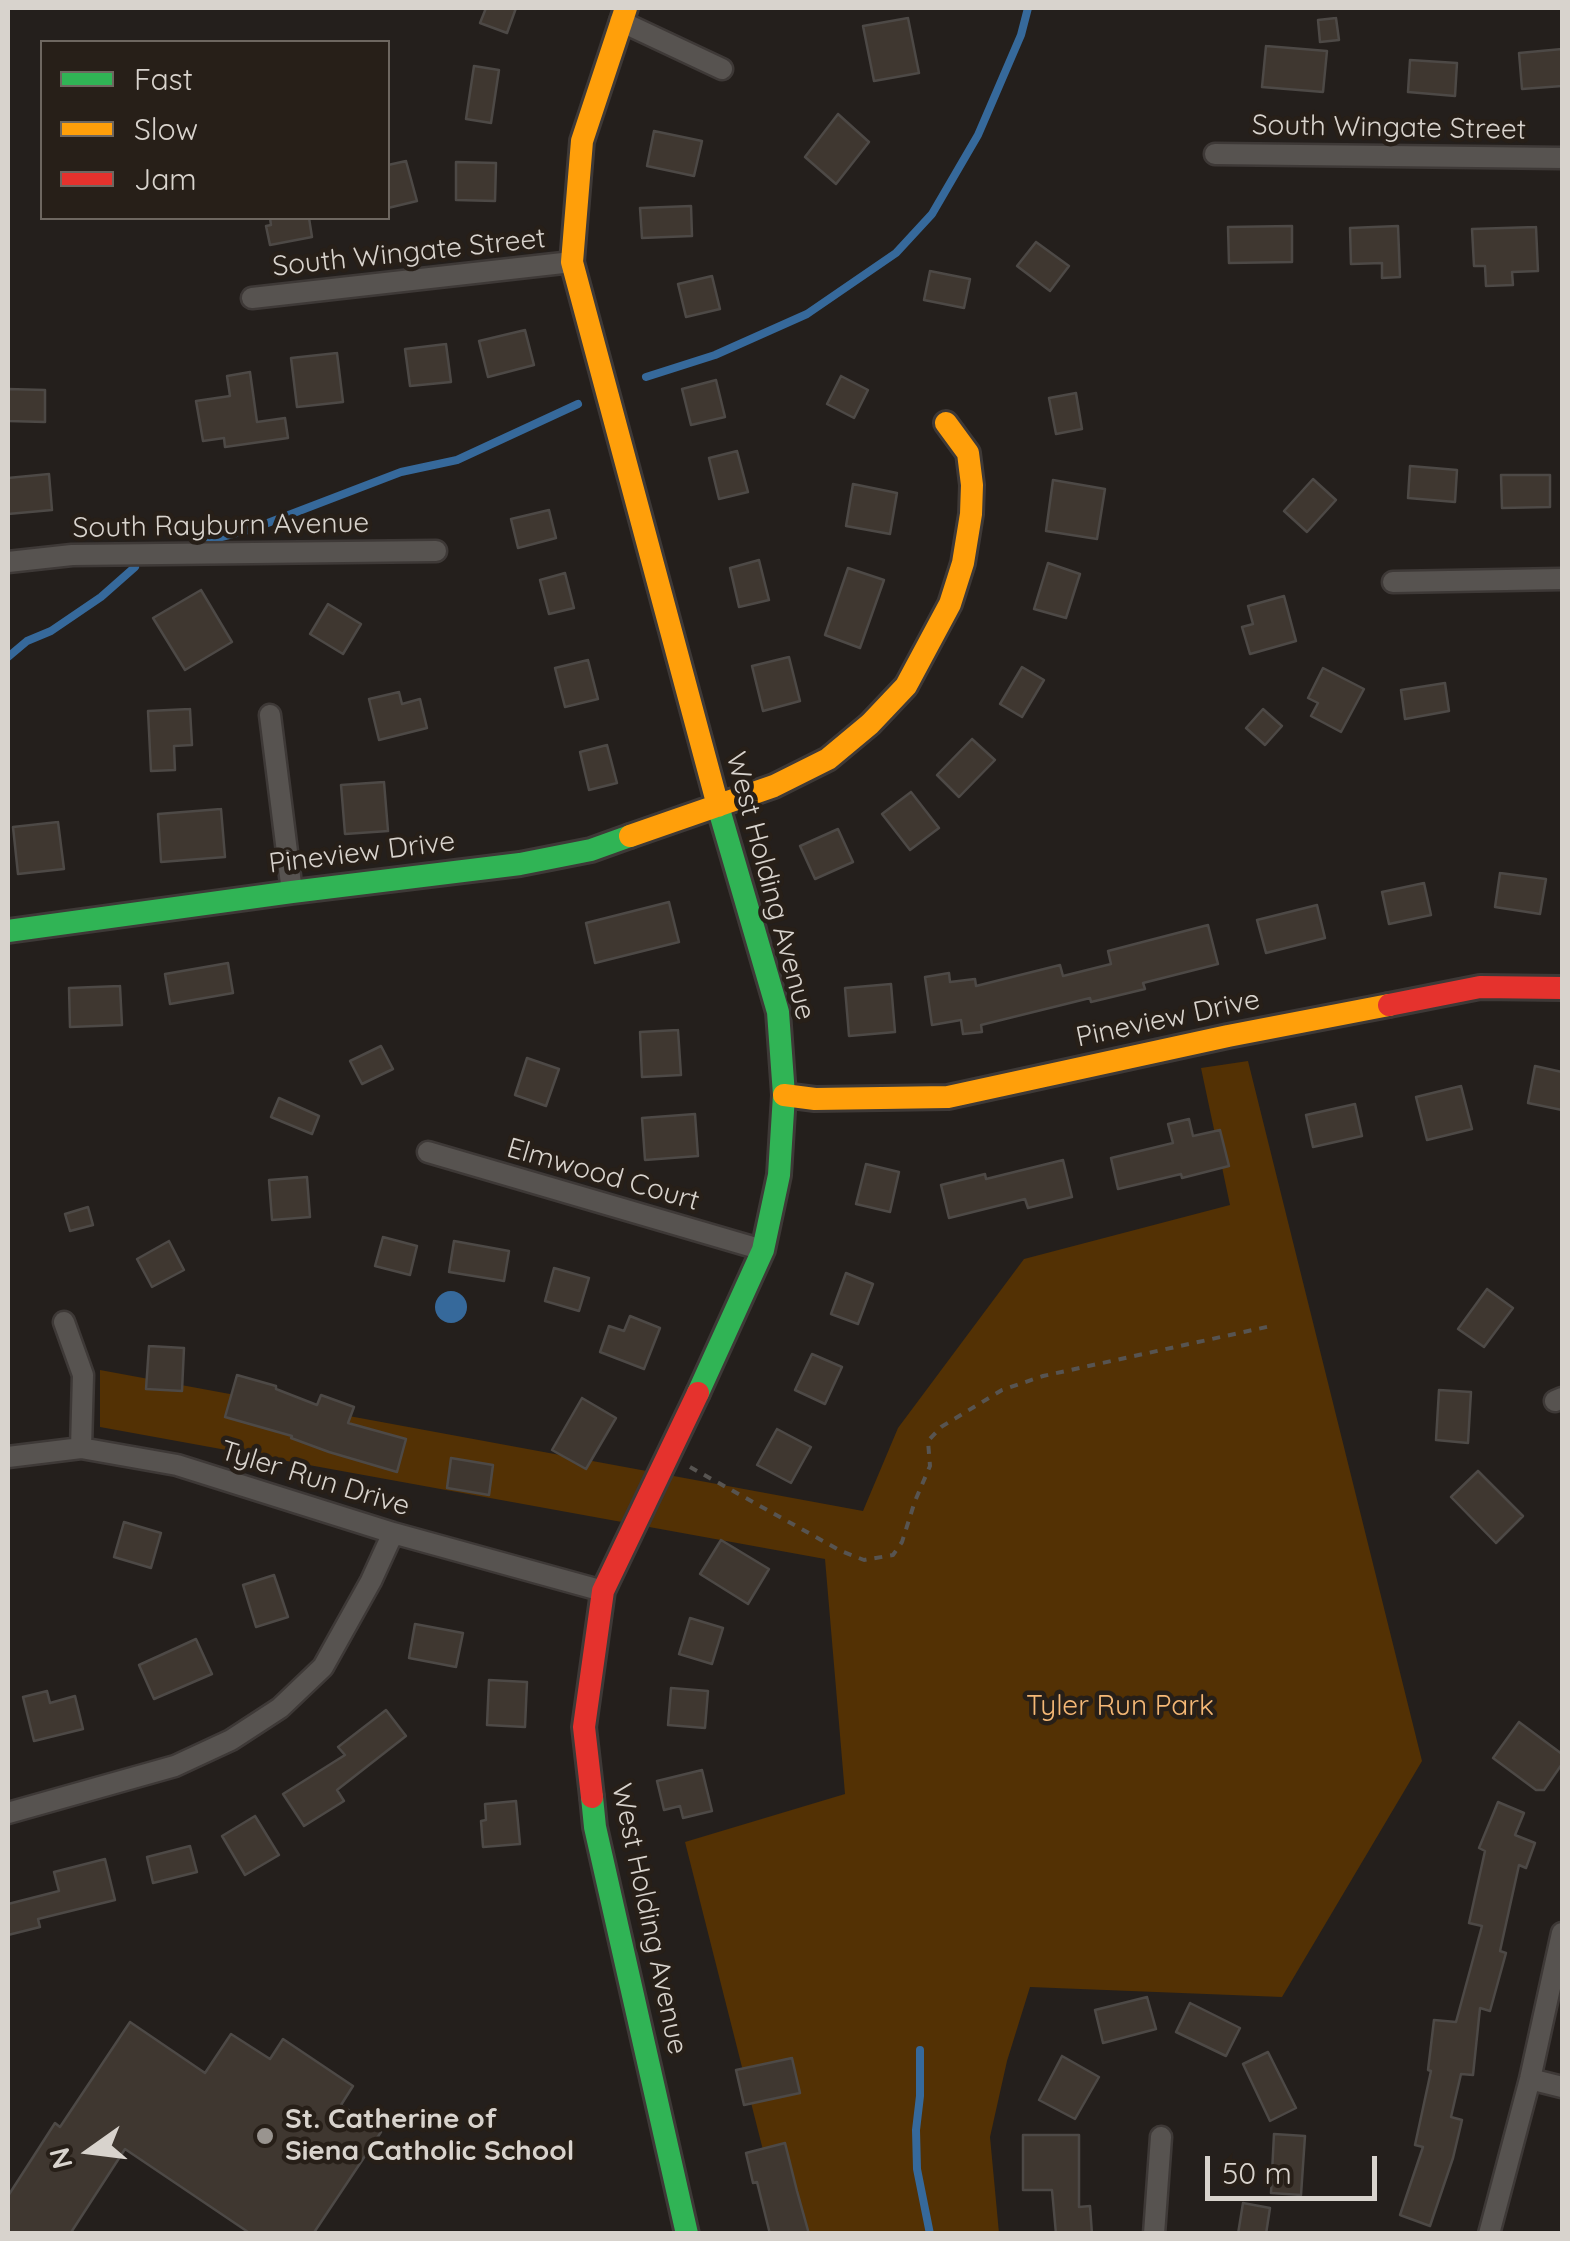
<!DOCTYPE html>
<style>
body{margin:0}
#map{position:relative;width:1570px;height:2241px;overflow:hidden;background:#241f1c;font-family:Quicksand,sans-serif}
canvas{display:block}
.frame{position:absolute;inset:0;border:10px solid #d8d3cd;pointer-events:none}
.legend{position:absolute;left:40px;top:40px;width:350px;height:180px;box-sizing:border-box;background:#271f18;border:2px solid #6e6760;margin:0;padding:12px 18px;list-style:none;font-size:30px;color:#d8d3cd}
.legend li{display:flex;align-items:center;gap:20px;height:50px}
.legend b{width:50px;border:2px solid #6e6760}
.north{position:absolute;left:40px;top:2101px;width:100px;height:100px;-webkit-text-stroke:8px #271f18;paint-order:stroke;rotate:256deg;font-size:28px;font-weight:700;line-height:40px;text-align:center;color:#d8d3cd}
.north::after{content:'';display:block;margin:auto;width:35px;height:45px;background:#d8d3cd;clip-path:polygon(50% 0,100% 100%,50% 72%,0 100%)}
.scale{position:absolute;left:1205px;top:2156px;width:172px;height:45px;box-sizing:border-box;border:5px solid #d8d3cd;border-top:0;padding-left:12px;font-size:30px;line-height:35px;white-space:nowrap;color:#d8d3cd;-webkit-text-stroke:8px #271f18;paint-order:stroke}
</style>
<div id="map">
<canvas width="1570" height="2241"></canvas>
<div class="frame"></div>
<ul class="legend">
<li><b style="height:12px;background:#30b455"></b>Fast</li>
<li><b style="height:12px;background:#ff9f0a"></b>Slow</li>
<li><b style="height:12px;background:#e5322d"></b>Jam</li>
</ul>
<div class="north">N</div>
<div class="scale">50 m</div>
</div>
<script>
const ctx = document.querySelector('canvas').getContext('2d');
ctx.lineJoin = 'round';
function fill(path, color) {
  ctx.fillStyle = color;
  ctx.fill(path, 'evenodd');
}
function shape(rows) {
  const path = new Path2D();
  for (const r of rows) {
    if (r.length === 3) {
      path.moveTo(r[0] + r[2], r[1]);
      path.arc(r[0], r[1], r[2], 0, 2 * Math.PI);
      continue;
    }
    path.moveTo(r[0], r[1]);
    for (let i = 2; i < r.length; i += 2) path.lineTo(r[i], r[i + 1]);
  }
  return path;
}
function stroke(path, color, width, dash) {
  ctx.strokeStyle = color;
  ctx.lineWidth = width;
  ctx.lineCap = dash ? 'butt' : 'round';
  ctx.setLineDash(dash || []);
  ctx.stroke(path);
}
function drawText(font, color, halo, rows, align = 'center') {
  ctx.font = font + ' Quicksand,sans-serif';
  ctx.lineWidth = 9;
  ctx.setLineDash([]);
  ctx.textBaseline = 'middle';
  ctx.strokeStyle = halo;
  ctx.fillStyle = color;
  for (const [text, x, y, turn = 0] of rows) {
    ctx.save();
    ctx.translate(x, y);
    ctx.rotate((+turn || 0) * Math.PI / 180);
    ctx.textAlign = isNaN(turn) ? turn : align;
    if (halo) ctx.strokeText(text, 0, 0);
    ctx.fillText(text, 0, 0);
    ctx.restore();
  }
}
fill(shape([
 [1248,1061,1422,1761,1282,1997,1030,1987,1007,2061,990,2137,999,2233,784,2233,685,1842,845,1794,825,1559,100,1427,100,1370,863,1511,898,1428,1024,1259,1230,1205,1201,1068]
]), '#533104');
fill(shape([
 [451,1307,16]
]), '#36699b');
stroke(shape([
 [646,377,715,355,807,314,896,253,932,214,978,135,1021,35,1028,8],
 [189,546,252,529,401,472,457,460,578,404],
 [8,657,27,641,51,631,101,597,135,567],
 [920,2050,920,2096,916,2130,917,2169,930,2234]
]), '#36699b', 8);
const building = shape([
 [486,8,516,8,507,33,480,23,486,8],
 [908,18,919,73,874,81,863,26,908,18],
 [1336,18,1339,40,1320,42,1318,20,1336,18],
 [1266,46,1327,51,1323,92,1262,87,1266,46],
 [1562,49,1562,86,1522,89,1519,53,1562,49],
 [1410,60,1457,63,1455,96,1408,92,1410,60],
 [474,66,499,70,491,123,466,119,474,66],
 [838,114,869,142,836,184,805,157,838,114],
 [654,131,702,141,694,176,647,166,654,131],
 [406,161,417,201,388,208,388,165,406,161],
 [456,162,496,163,495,201,456,200,456,162],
 [691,206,692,236,642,238,640,208,691,206],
 [270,218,309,218,312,237,270,245,266,226,271,225,270,218],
 [1292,226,1292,262,1229,263,1228,227,1292,226],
 [1398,226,1400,277,1382,278,1382,263,1351,264,1350,228,1398,226],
 [1536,227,1538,271,1512,272,1513,285,1486,286,1485,266,1474,266,1472,229,1536,227],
 [1036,242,1069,266,1050,291,1017,266,1036,242],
 [930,271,970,279,964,308,924,300,930,271],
 [712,276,720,309,686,317,678,284,712,276],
 [525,330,534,365,488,377,479,341,525,330],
 [446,344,451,382,410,386,405,349,446,344],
 [337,353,343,402,297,407,291,358,337,353],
 [250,372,257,422,285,418,288,438,225,447,224,438,203,441,196,401,230,396,227,376,250,372],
 [841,376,868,390,854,418,827,404,841,376],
 [716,380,725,417,691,425,682,389,716,380],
 [8,389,45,390,45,422,8,421,8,389],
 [1076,393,1082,429,1056,434,1049,398,1076,393],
 [737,451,748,492,719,499,709,458,737,451],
 [1410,466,1457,470,1455,502,1408,498,1410,466],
 [49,474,52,510,8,514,8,478,49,474],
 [1501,475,1550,475,1550,507,1502,508,1501,475],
 [1313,479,1336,500,1307,532,1284,511,1313,479],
 [1053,480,1105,489,1097,539,1046,531,1053,480],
 [853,484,897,493,890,534,846,526,853,484],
 [549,510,556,538,518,548,511,519,549,510],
 [759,560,769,600,739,607,730,568,759,560],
 [1048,563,1080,574,1066,618,1034,609,1048,563],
 [848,568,884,580,860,648,825,635,848,568],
 [565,573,574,608,549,614,540,580,565,573],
 [201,590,232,642,185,670,153,618,201,590],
 [1284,596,1296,641,1250,654,1242,627,1253,624,1248,606,1284,596],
 [328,604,361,624,343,654,310,634,328,604],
 [789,657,800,701,763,711,752,666,789,657],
 [588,660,598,699,565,707,555,668,588,660],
 [1022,667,1044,680,1022,717,1000,704,1022,667],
 [1323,668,1364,689,1341,732,1311,716,1318,703,1308,698,1323,668],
 [1445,683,1449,711,1405,719,1401,690,1445,683],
 [399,692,402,704,420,699,427,728,379,740,369,699,399,692],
 [190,709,192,745,174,746,175,770,151,771,148,711,190,709],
 [1263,709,1282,726,1265,745,1246,728,1263,709],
 [972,739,995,760,959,797,937,775,972,739],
 [607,745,617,783,589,790,580,752,607,745],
 [384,782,388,831,345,834,341,785,384,782],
 [911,792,939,828,910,850,882,814,911,792],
 [221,809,225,857,161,862,158,814,221,809],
 [58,822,64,869,18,874,13,827,58,822],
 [838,829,853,862,815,879,800,846,838,829],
 [1500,873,1546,879,1540,914,1495,907,1500,873],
 [1424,883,1431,915,1389,924,1382,892,1424,883],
 [669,902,679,942,595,963,586,923,669,902],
 [1317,905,1325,938,1266,953,1257,920,1317,905],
 [1208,925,1218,964,1143,983,1145,989,1091,1002,1090,998,981,1025,982,1032,963,1034,961,1020,932,1025,925,977,949,973,950,982,975,979,976,986,1060,965,1063,976,1111,964,1108,951,1208,925],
 [228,963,233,993,170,1004,165,974,228,963],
 [891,984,895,1032,849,1036,845,988,891,984],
 [120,986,122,1025,70,1027,69,988,120,986],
 [678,1030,681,1075,642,1077,640,1032,678,1030],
 [381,1046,393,1069,362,1084,350,1061,381,1046],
 [527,1058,559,1069,546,1106,515,1095,527,1058],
 [1535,1066,1562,1072,1562,1110,1528,1103,1535,1066],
 [1461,1086,1472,1129,1427,1140,1416,1097,1461,1086],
 [279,1098,319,1116,312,1134,271,1117,279,1098],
 [1355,1104,1362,1136,1313,1147,1306,1115,1355,1104],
 [695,1114,698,1156,645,1160,642,1118,695,1114],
 [1189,1119,1193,1136,1220,1130,1229,1166,1182,1178,1181,1174,1118,1189,1111,1158,1173,1143,1168,1124,1189,1119],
 [1063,1160,1072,1197,1028,1208,1025,1199,949,1218,941,1185,985,1174,986,1179,1063,1160],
 [866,1164,899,1172,890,1212,856,1204,866,1164],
 [307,1177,310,1217,272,1220,269,1180,307,1177],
 [88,1207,93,1225,70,1231,65,1214,88,1207],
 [383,1237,417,1246,410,1275,375,1266,383,1237],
 [169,1241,184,1270,152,1287,137,1259,169,1241],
 [454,1241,509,1251,504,1281,449,1272,454,1241],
 [554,1268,589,1278,579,1311,545,1301,554,1268],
 [846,1273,873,1284,858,1324,831,1314,846,1273],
 [1487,1289,1513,1308,1484,1347,1458,1329,1487,1289],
 [630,1316,660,1328,644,1369,600,1352,609,1326,624,1331,630,1316],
 [149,1346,184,1348,182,1391,146,1389,149,1346],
 [812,1354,842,1367,825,1404,795,1390,812,1354],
 [237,1375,276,1386,276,1389,317,1405,321,1395,354,1407,348,1423,406,1439,397,1472,329,1452,291,1438,292,1436,225,1417,237,1375],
 [1439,1390,1471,1392,1468,1443,1436,1440,1439,1390],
 [582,1398,616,1418,586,1469,552,1450,582,1398],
 [777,1429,811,1447,791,1483,757,1465,777,1429],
 [451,1458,493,1465,489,1495,447,1488,451,1458],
 [1478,1471,1523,1516,1496,1543,1451,1497,1478,1471],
 [124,1522,161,1533,151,1568,114,1557,124,1522],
 [721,1540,769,1569,748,1604,700,1574,721,1540],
 [274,1575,288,1617,256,1627,243,1585,274,1575],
 [690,1618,723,1628,712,1664,679,1654,690,1618],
 [415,1624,463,1633,456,1667,409,1658,415,1624],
 [196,1639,212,1674,154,1699,139,1665,196,1639],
 [489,1680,527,1682,525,1727,487,1725,489,1680],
 [671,1688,708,1691,705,1728,668,1725,671,1688],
 [47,1691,50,1703,75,1696,83,1729,34,1741,23,1697,47,1691],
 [386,1710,406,1736,337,1790,344,1801,304,1826,283,1794,345,1755,338,1747,386,1710],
 [1519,1722,1562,1754,1562,1764,1544,1790,1536,1790,1493,1758,1519,1722],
 [702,1770,712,1811,683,1818,680,1806,664,1810,657,1781,702,1770],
 [516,1801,520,1844,483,1847,481,1821,486,1820,485,1804,516,1801],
 [1498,1802,1524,1813,1515,1835,1535,1843,1526,1868,1519,1865,1500,1951,1506,1953,1490,2011,1480,2008,1473,2075,1461,2074,1451,2117,1462,2120,1453,2158,1430,2226,1400,2215,1423,2147,1415,2145,1431,2071,1428,2070,1434,2020,1456,2022,1482,1926,1469,1923,1485,1851,1479,1848,1498,1802],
 [255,1816,279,1855,245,1875,222,1836,255,1816],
 [190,1846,197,1872,153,1883,147,1857,190,1846],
 [105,1859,115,1900,38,1919,40,1927,8,1935,8,1904,59,1891,54,1872,105,1859],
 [1147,1997,1156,2029,1103,2043,1095,2010,1147,1997],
 [1190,2003,1240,2028,1226,2056,1176,2032,1190,2003],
 [130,2022,205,2073,231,2034,270,2059,283,2039,353,2086,341,2105,381,2132,313,2234,251,2234,125,2149,70,2234,8,2234,8,2196,55,2123,60,2127,130,2022],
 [1268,2052,1296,2108,1270,2121,1243,2064,1268,2052],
 [1062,2056,1099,2077,1075,2119,1039,2100,1062,2056],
 [792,2058,800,2093,744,2105,736,2070,792,2058],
 [1274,2134,1305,2136,1301,2195,1271,2193,1274,2134],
 [1023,2135,1079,2135,1079,2207,1090,2206,1092,2234,1056,2234,1052,2190,1023,2190,1023,2135],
 [785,2143,797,2191,809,2234,770,2234,757,2182,753,2183,746,2153,785,2143],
 [1243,2203,1270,2208,1266,2234,1238,2234,1243,2203]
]);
fill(building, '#3f3730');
stroke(building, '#4d4946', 2.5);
const street = shape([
 [620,21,722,69],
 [1215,154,1562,158],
 [252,298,572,262],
 [8,562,72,555,436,551],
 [1393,582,1562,579],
 [270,715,292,892],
 [428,1152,763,1250],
 [64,1322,83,1375,81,1448],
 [1555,1401,1562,1398],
 [8,1457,81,1448,177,1465,393,1533,603,1591],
 [8,1813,175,1766,231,1740,280,1708,323,1667,371,1581,393,1533],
 [1530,2079,1562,2087],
 [1154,2234,1161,2137],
 [1489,2234,1530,2079,1562,1933]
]);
const fast = shape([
 [8,931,292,892,520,864,591,850,630,836],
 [698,1393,763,1250,779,1175,784,1095,778,1012,718,806],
 [592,1797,595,1827,687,2234]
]);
const slow = shape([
 [626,8,582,141,572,262,718,806],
 [630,836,774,786,828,759,870,724,906,686,950,604,963,563,971,514,972,485,968,453,946,423],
 [784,1095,815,1099,948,1097,1228,1036,1389,1005]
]);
const jam = shape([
 [1389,1005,1480,987,1562,988],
 [592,1797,584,1727,603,1591,698,1393]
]);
stroke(street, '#3e3937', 25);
stroke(fast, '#3e3937', 28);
stroke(slow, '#3e3937', 28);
stroke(jam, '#3e3937', 28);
stroke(shape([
 [690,1467,841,1551,864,1560,893,1555,902,1542,915,1501,930,1466,928,1441,941,1427,1002,1390,1043,1376,1271,1326]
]), '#575451', 4, [8, 8]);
stroke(street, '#575350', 20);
stroke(fast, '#30b455', 22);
stroke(slow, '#ff9f0a', 22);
stroke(jam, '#e5322d', 22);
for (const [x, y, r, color] of [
 [265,2136,10,"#99948f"]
]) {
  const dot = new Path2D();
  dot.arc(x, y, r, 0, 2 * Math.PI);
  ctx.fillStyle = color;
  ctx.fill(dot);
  stroke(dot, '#271f18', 4);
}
drawText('28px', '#d8d3cd', '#271f18', [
 ["South Wingate Street",1389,128,1],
 ["South Wingate Street",409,253,-6],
 ["South Rayburn Avenue",221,526,-1],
 ["Pineview Drive",362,853,-7],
 ["West Holding Avenue",770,886,75],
 ["Pineview Drive",1168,1019,-12],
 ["Elmwood Court",603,1175,16],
 ["Tyler Run Drive",315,1479,17],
 ["West Holding Avenue",649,1919,78]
]);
drawText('28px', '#f5b876', '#271f18', [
 ["Tyler Run Park",1120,1707]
]);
drawText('bold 28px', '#d8d3cd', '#271f18', [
 ["St. Catherine of",285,2120],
 ["Siena Catholic School",285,2152]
], 'left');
</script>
